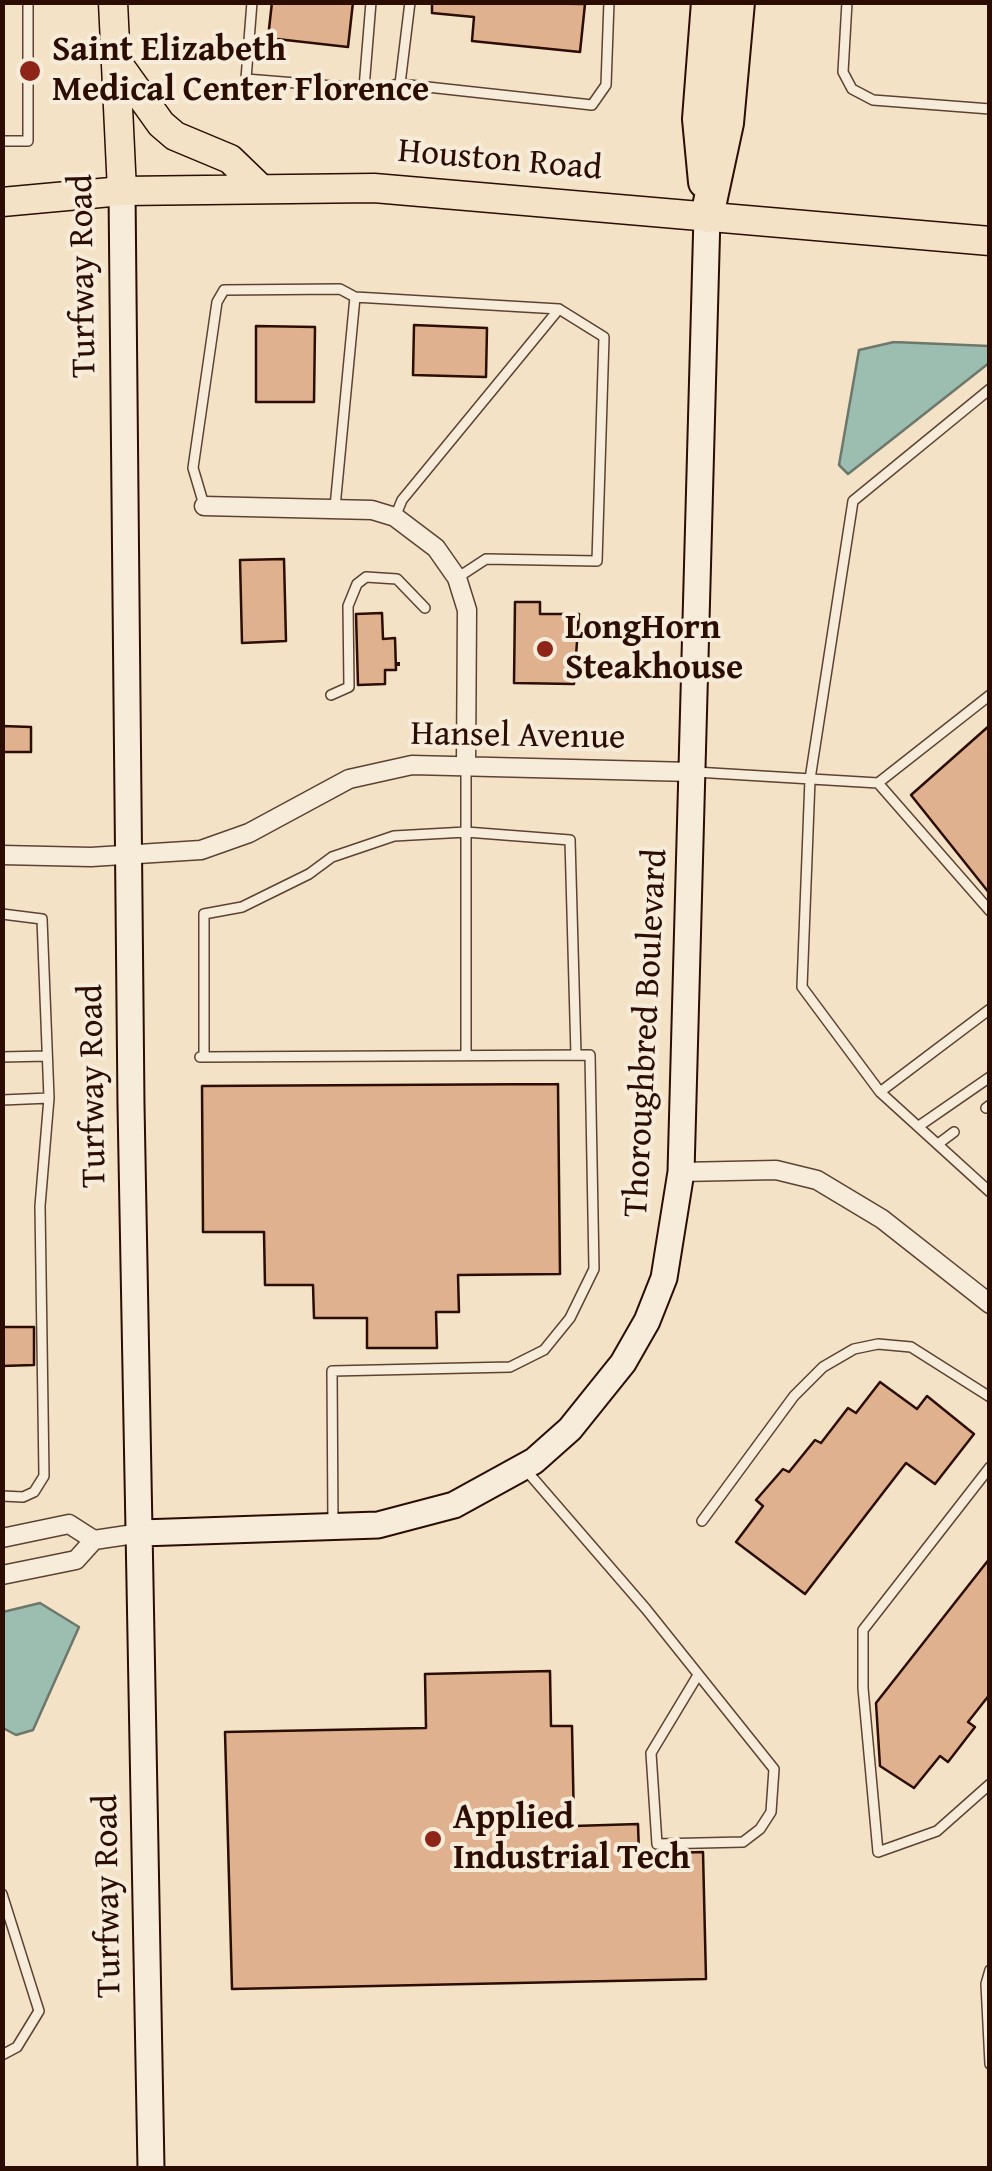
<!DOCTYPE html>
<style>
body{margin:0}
#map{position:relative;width:992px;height:2171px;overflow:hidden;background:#f3e2c5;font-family:"Gentium Book Plus",serif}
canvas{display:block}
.frame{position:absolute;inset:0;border:5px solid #2b0d02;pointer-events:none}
</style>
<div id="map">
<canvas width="992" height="2171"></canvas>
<div class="frame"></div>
</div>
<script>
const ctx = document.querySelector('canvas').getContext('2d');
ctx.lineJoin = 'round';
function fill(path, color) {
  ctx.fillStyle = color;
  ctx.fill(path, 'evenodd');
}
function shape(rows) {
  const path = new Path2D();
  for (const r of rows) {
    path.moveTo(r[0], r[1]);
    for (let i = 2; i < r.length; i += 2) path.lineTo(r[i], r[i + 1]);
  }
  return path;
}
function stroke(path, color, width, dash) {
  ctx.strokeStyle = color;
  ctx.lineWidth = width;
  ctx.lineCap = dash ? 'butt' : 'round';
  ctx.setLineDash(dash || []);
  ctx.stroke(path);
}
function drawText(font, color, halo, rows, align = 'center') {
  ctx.font = font + ' "Gentium Book Plus",serif';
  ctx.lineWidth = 8;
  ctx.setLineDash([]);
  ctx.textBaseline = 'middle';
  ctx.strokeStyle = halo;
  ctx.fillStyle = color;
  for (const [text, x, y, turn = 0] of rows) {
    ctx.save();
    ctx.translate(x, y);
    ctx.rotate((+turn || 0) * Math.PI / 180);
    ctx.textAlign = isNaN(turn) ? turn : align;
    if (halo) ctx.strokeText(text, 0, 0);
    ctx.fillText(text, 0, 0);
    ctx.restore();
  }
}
const water = shape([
 [894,342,989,346,989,363,848,474,839,465,859,350,894,342],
 [40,1603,79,1627,33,1730,16,1735,3,1728,3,1612,40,1603]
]);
fill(water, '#9bbeb1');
stroke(water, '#6e776b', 2.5);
const building = shape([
 [272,2,353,2,348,47,268,38,272,2],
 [432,2,585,4,580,52,472,41,474,17,432,13,432,2],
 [414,325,487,328,486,377,413,375,414,325],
 [256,326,315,327,314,402,256,402,256,326],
 [284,559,286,641,242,643,240,560,284,559],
 [515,602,540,602,540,614,579,614,574,684,514,683,515,602],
 [382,613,383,639,395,638,396,670,385,670,385,684,358,685,356,614,382,613],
 [990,725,990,894,911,795,990,725],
 [2,726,31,727,31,752,2,752,2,726],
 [558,1084,560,1274,458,1275,459,1312,436,1312,437,1348,367,1348,367,1318,314,1318,313,1285,265,1285,264,1232,203,1232,202,1086,558,1084],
 [2,1327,34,1327,34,1365,2,1366,2,1327],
 [880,1382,917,1409,927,1396,974,1434,935,1484,906,1463,805,1594,736,1542,763,1506,756,1500,783,1469,789,1472,815,1440,821,1443,848,1408,856,1413,880,1382],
 [990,1558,990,1694,968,1722,975,1727,948,1762,940,1756,914,1788,880,1766,876,1703,990,1558],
 [550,1671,551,1726,572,1726,574,1826,638,1824,639,1854,703,1852,706,1979,232,1989,225,1732,426,1728,425,1674,550,1671]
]);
fill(building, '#e0b18e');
stroke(building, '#2b0d02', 2.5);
const lane = shape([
 [252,2,246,79,370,89,400,84],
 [410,2,400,84,592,105,606,85,609,2],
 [847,2,843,72,852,89,873,100,990,109],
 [364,88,371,2],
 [2,141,28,141,28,2],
 [990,389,853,501,810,779,802,987,880,1092,990,1192],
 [204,505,193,468,217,302,224,290,340,289,355,297,559,309,604,337,597,561,486,559,457,578],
 [335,507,355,297],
 [395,517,402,500,559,309],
 [331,695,349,687,348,606,357,584,366,577,397,579,425,608],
 [466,766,466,1053],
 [695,772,878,783,990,911],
 [878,783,990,695],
 [2,914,42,919,49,1098],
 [2,1057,47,1056],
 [200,1057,590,1055,594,1269,570,1318,544,1350,510,1367,332,1371,333,1526],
 [204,1057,204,914,242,907,309,874,332,857,394,836,466,832,570,840,576,1055],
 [880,1092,990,1009],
 [2,1100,49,1098,40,1206,44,1476,34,1492,23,1497,2,1496],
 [986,1108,990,1105],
 [919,1126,990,1077],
 [938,1144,954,1132],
 [990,1467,863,1630,863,1688,878,1852,937,1831,990,1784],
 [525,1469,646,1609,774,1769,771,1812,760,1829,743,1842,657,1844,651,1753,698,1675],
 [702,1521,794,1396,823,1367,854,1349,878,1344,911,1347,990,1397],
 [2,1894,39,2011,17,2047,2,2055],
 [990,1970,986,1984,990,2064]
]);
const street = shape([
 [204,506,372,510,395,517,436,548,457,578,467,610,466,766],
 [2,855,91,857,201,850,249,833,349,779,412,765,692,772],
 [681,1172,776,1170,817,1180,882,1219,990,1304],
 [2,1538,69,1524,94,1540,141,1533],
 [2,1575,76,1560,94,1540]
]);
const secondary = shape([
 [122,191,131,1105,151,2168],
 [141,1533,378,1525,454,1505,534,1461,570,1429,623,1363,647,1321,664,1278,681,1172,707,216]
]);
const primary = shape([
 [113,2,122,191],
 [116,61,161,124,175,136,230,159,259,187],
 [2,202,122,191,374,188,990,241]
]);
const highway = shape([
 [705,182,699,119,708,2],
 [707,216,727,123,738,2]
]);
stroke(lane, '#5d4233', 12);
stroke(street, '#5d4233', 21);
stroke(secondary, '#2b0d02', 29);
stroke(primary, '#2b0d02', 31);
stroke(highway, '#2b0d02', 36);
stroke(shape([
 [396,664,400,664]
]), '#2b0d02', 4, [8, 5]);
stroke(lane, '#f7ecd9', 9);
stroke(street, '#f7ecd9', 18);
stroke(secondary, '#f7ecd9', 25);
stroke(primary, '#f3e2c5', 28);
stroke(highway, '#f3e2c5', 32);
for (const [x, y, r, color] of [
 [30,71,12,"#8f2418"],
 [545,649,10,"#8f2418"],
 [433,1839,10,"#8f2418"]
]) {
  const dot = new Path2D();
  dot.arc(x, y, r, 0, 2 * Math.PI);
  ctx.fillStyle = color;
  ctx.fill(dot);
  stroke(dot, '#f7ecd9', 4);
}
drawText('bold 35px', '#2b0d02', '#f7ecd9', [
 ["Saint Elizabeth",52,51],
 ["Medical Center Florence",52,91],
 ["LongHorn",565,629],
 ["Steakhouse",565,669],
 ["Applied",453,1819],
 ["Industrial Tech",453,1859]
], 'left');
drawText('35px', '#2b0d02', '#f7ecd9', [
 ["Houston Road",500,161,5],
 ["Turfway Road",84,276,-91],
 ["Hansel Avenue",518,737,1],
 ["Thoroughbred Boulevard",647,1033,-87],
 ["Turfway Road",94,1086,-91],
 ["Turfway Road",109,1896,-91]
]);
</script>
